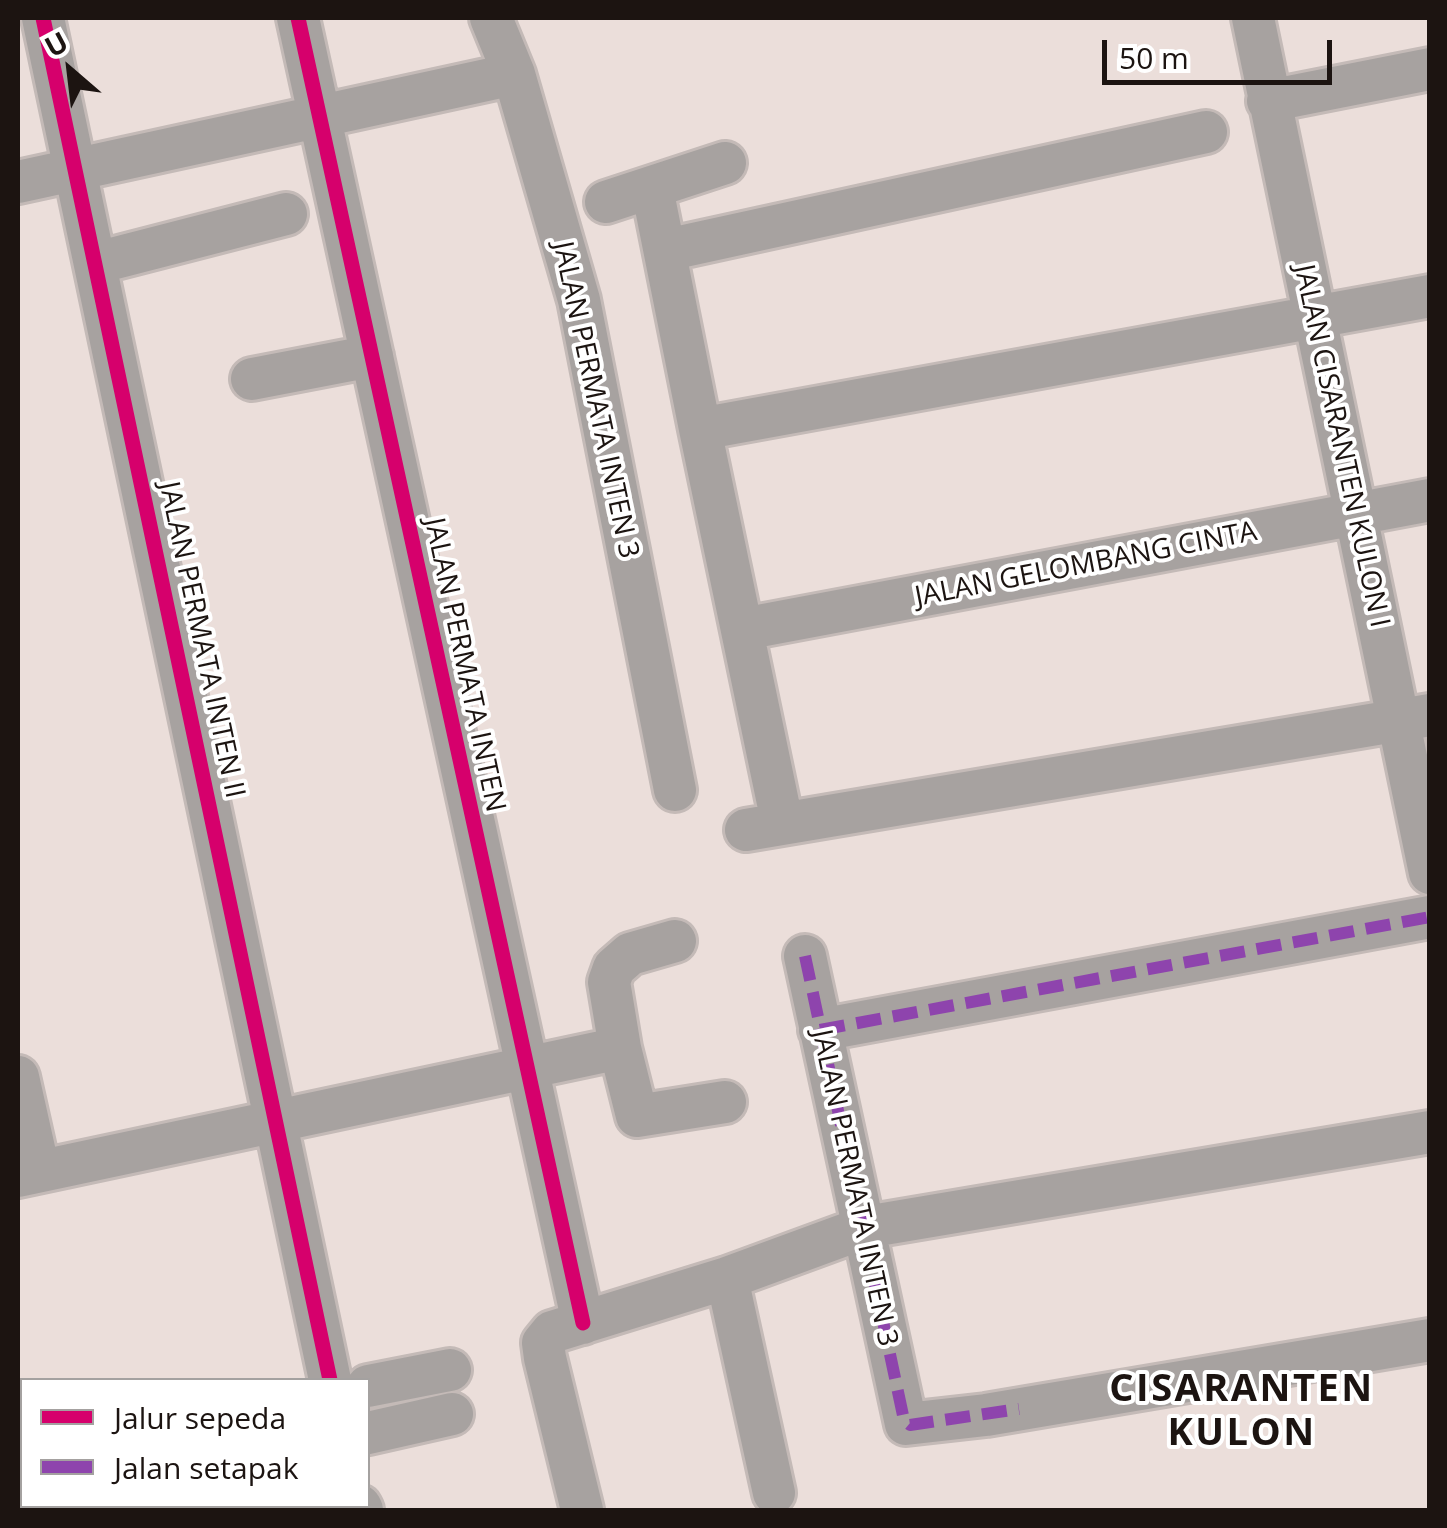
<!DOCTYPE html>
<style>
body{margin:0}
#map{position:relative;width:1447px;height:1528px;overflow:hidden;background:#ebdeda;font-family:"Open Sans",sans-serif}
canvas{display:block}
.frame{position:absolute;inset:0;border:20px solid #1c1411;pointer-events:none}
.legend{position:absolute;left:20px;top:1378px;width:350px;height:130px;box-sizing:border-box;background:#fff;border:2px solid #a4a1a0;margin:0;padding:12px 18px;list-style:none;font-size:30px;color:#1c1411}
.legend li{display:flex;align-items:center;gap:20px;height:50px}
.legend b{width:50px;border:2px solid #a4a1a0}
.north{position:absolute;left:20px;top:20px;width:100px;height:100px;-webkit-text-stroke:8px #fff;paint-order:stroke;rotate:332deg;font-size:28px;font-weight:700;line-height:40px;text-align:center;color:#1c1411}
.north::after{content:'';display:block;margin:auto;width:35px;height:45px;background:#1c1411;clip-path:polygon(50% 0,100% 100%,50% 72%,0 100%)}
.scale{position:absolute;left:1102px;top:40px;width:230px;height:45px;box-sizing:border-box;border:5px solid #1c1411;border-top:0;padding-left:12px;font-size:30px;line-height:35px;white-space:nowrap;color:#1c1411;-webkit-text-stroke:8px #fff;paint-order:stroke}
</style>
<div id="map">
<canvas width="1447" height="1528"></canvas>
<div class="frame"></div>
<ul class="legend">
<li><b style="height:12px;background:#d6006c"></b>Jalur sepeda</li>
<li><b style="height:12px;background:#8e44ad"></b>Jalan setapak</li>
</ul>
<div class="north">U</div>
<div class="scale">50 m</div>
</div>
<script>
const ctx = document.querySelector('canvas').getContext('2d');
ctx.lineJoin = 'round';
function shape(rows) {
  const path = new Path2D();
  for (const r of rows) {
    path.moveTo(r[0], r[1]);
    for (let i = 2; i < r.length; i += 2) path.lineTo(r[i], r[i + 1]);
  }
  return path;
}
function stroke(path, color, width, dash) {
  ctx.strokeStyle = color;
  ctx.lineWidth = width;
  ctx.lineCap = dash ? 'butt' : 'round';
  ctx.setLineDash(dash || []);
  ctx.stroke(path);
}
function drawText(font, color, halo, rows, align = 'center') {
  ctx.font = font + ' "Open Sans",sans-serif';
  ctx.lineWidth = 8;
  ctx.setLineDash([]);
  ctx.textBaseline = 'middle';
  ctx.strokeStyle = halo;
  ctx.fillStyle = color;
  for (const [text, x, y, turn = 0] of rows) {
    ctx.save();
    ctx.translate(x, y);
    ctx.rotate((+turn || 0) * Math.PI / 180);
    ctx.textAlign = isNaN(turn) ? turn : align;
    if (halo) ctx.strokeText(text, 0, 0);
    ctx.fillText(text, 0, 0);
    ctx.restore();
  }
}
const minor = shape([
 [43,18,330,1380],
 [298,18,583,1323],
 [491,18,514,74,579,300,675,790],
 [1253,18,1430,873],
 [1268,101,1430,69],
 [18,182,514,74],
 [652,188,700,429],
 [606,202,725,163],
 [666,250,1206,132],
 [96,263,286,214],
 [252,379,372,356],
 [743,629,1430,500],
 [782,822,700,429,1430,296],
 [746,830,1430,715],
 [805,956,906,1424,986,1415,1430,1340],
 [820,1030,1430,917],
 [620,1048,637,1116,725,1102],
 [18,1077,39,1171],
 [18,1176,620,1048,609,982,614,968,630,954,675,941],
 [727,1278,774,1493],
 [368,1386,450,1370],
 [368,1433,452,1414],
 [18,1500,22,1499],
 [360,1506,362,1510],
 [582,1510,545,1358,543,1343,552,1332,727,1278,866,1227,1430,1132]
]);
stroke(minor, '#c4bab7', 48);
stroke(minor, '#a7a2a0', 42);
stroke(shape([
 [805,956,904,1420,910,1425,1019,1409],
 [820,1030,1430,917]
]), '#8e44ad', 12, [25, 12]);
stroke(shape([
 [43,18,330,1380],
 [298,18,583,1323]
]), '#d6006c', 15);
drawText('28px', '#1c1411', '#fff', [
 ["JALAN PERMATA INTEN 3",595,400,78],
 ["JALAN CISARANTEN KULON I",1341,446,78],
 ["JALAN GELOMBANG CINTA",1086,565,-11],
 ["JALAN PERMATA INTEN II",201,640,78],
 ["JALAN PERMATA INTEN",464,665,78],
 ["JALAN PERMATA INTEN 3",854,1188,78]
]);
ctx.letterSpacing = '2.5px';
drawText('bold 38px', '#1c1411', '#fff', [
 ["CISARANTEN",1242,1390],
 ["KULON",1242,1434]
]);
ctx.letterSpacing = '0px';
</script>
